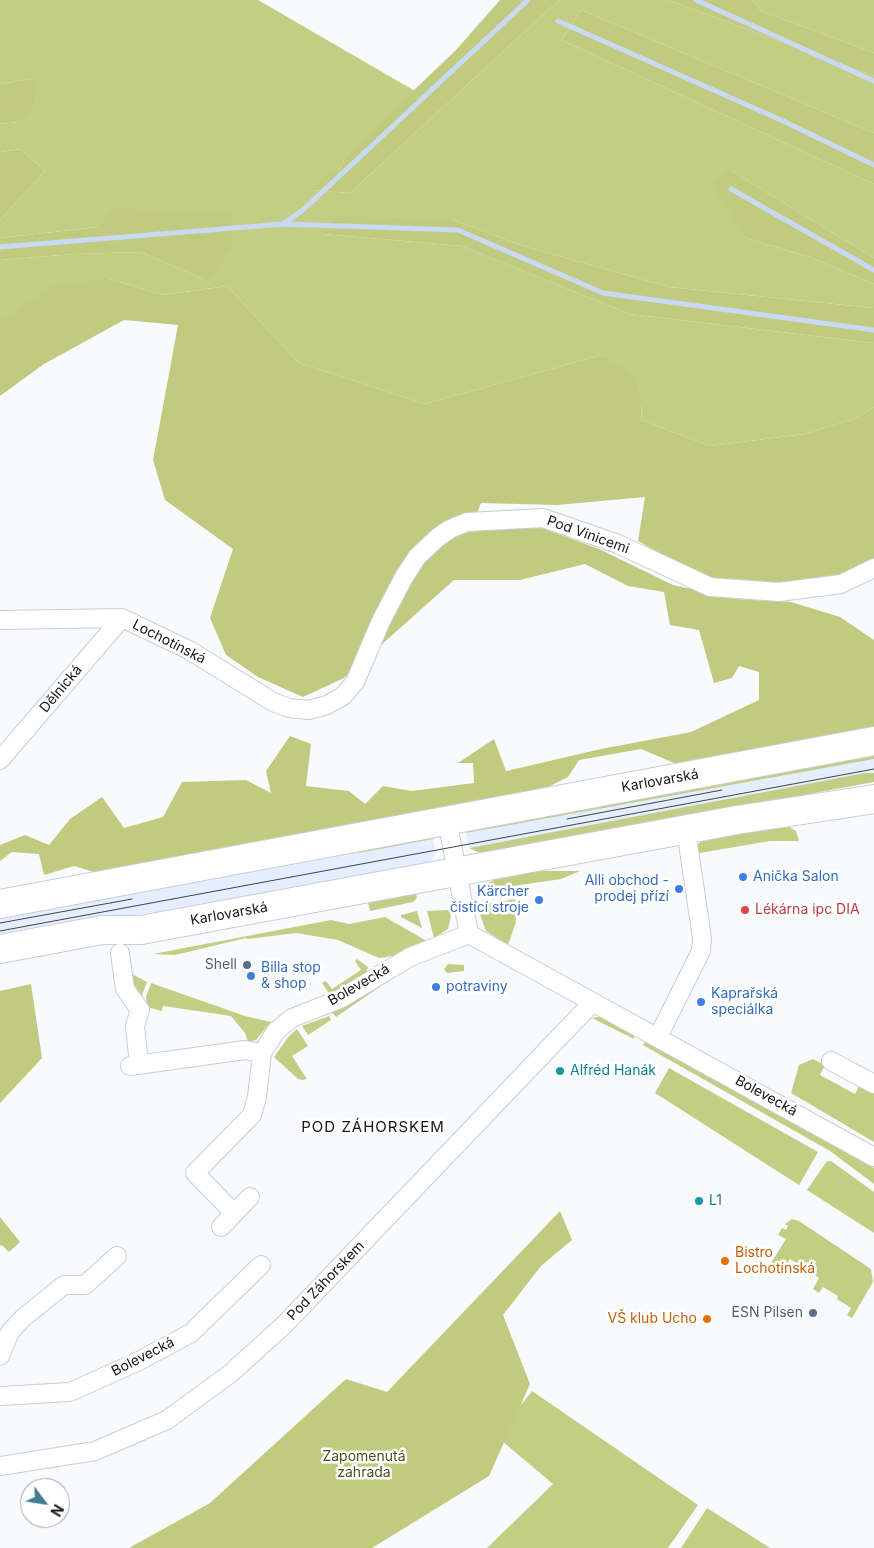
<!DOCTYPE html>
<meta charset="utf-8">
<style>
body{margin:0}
#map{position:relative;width:874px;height:1548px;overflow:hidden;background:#f8fafe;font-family:Inter,sans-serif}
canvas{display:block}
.north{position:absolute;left:20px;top:1478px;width:50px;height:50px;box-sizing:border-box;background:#fff;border:1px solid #a1a2a3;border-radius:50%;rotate:121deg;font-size:14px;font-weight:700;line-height:20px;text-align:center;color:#141619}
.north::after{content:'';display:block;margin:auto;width:18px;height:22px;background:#407d94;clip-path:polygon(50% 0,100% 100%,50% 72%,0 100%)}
</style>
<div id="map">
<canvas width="874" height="1548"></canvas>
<div class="north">N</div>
</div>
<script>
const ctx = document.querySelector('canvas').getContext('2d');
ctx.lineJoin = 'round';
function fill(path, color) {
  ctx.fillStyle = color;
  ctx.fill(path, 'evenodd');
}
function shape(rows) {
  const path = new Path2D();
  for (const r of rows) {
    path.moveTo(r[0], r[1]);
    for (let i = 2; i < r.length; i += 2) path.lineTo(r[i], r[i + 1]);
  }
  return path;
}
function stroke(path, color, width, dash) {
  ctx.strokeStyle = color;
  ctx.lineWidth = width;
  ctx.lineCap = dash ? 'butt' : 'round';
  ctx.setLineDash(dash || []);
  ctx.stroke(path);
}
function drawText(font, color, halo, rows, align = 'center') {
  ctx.font = font + ' Inter,sans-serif';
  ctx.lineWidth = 5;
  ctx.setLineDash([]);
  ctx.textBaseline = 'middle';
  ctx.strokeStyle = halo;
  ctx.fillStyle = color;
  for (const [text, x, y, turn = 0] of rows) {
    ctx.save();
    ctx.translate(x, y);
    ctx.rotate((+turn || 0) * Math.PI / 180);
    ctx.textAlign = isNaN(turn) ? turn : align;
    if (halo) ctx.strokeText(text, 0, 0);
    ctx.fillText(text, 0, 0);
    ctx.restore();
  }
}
fill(shape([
 [874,759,874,773,469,848,466,833],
 [433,839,436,854,430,863,0,940,0,916,358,845,359,853]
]), '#e5eefe');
fill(shape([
 [0,0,258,0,415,91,346,155,339,171,311,190,350,193,559,0,668,0,874,76,874,133,581,10,562,40,874,184,874,258,730,170,746,238,810,257,874,284,874,308,669,287,523,246,452,220,323,234,462,246,630,314,874,343,874,407,854,419,805,434,710,446,641,420,642,402,602,355,425,404,299,363,227,286,163,295,109,279,0,321,0,260,75,254,141,252,207,280,98,227,0,238,0,220,45,171,21,149,0,152,0,124,18,122,36,78,0,84],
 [752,0,874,0,874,53,761,11],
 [874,750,874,759,466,833,470,827],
 [865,773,874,773,874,782,482,854,469,848],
 [786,825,796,831,799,841,770,841,694,854,697,845,702,841],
 [432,837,433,839,359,853,358,845],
 [537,871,580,871,561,879,480,891,486,884,496,879],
 [416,893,417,898,413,902,370,911,368,902],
 [515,899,516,922,508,945,486,931,477,906],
 [449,910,451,916,448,929,434,938,427,911],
 [417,911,422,928,401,917,401,915],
 [385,917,425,940,425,942,394,956,379,958,338,940,296,933,248,939,246,938,175,955,153,954,331,920,349,924],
 [357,959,368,967,366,974,330,995,322,983,326,981,332,989,361,970,355,961],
 [448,964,464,965,464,971,447,973,444,969],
 [132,974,147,982,140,1000,134,993],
 [397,975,336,1017,331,1011],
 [151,983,245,1016,271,1022,256,1040,248,1042,245,1033,231,1016,163,1006,162,1011,147,1007,146,997],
 [329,1016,331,1020,308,1035,302,1026],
 [603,1016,635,1031,634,1039,592,1018],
 [297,1029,308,1046,292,1056,307,1079,303,1080,298,1079,274,1057,289,1036],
 [647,1039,874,1168,874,1184,830,1151,643,1045],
 [813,1059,825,1065,820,1075,855,1094,860,1084,874,1091,874,1142,791,1093,799,1065],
 [669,1068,818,1152,799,1185,655,1093],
 [827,1161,831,1161,874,1192,874,1233,807,1190],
 [792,1219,799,1221,871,1269,873,1282,852,1318,847,1315,851,1308,837,1299,838,1296,823,1287,819,1293,813,1289,819,1278,790,1259,783,1270,771,1263,786,1239,778,1235,782,1228,786,1230,788,1226,785,1224],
 [532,1391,698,1505,668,1548,487,1548,553,1484,496,1436],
 [707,1508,745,1532,770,1548,681,1548]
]), '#c3ce85');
fill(shape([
 [500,0,559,0,350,193,310,190,332,168,339,171,346,155,456,50],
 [668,0,752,0,761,11,874,53,874,76],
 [581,10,874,133,874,184,562,40],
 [36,78,34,107,18,122,0,124,0,84],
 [21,149,45,171,0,220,0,152],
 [730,170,874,258,874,284,810,257,746,238,712,185],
 [114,208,231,213,233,249,207,280,141,252,75,254,0,260,0,238,98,227],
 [339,216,452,220,523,246,669,287,874,308,874,343,630,314,462,246,323,234],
 [109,279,163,295,227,286,299,363,425,404,602,355,634,376,642,402,641,420,710,446,805,434,854,419,874,407,874,561,838,578,784,584,704,578,638,541,645,497,557,505,481,503,469,532,531,524,599,549,673,585,736,599,791,602,840,617,874,640,874,729,679,765,641,749,579,760,568,777,548,787,94,872,74,866,44,875,39,854,12,852,0,861,0,845,25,835,49,845,70,819,102,797,124,828,163,817,182,782,246,780,271,793,266,771,290,736,311,744,306,786,349,791,365,804,383,786,412,791,474,783,473,763,458,763,494,739,506,771,601,749,691,732,759,700,759,672,739,666,732,678,714,683,699,630,670,625,664,592,628,586,585,564,520,580,454,580,344,678,303,697,258,677,226,655,210,618,233,549,165,500,153,460,178,325,124,320,44,364,0,396,0,321,55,285],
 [31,984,42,1058,0,1103,0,991],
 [560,1211,572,1240,541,1266,503,1315,530,1384,489,1476,372,1548,129,1548,210,1503,346,1379,387,1392],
 [0,1217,20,1242,9,1252,2,1245,0,1246]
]), '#c1cb7f');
stroke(shape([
 [696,0,874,81],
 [558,21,781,120,874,165],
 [731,189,874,270],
 [283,224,458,230,603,293,874,330],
 [0,247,283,224,303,210,528,0]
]), '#cad9f3', 5);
const minor = shape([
 [0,620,122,618,189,650,273,702,289,708,309,710,327,705,343,696,355,682,381,621,404,577,417,557,437,538,450,529,467,522,543,518,618,544,710,587,779,592,841,584,874,568],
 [0,760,122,618],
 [447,820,469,934],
 [120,953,125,989,140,1010,135,1026,139,1065],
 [658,1037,701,951,702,938,686,830],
 [831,1061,874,1084],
 [130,1066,245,1050,262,1053],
 [234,1213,195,1173,252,1115,257,1097,262,1053,276,1031,292,1018,340,999,410,957,469,934,874,1157],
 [221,1227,250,1197],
 [0,1356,10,1332,23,1318,64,1285,85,1285,117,1256],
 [0,1396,70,1392,139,1361,191,1333,261,1265],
 [0,1466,95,1451,167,1420,231,1373,284,1325,593,1002]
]);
const primary = shape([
 [0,904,874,741],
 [0,949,102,930,141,930,737,820,874,799]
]);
stroke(minor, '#c8cdd6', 20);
stroke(primary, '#c8cdd6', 30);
stroke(minor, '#fff', 18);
stroke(primary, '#fff', 28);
stroke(shape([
 [567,819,722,790],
 [0,923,132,899],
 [0,931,874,769]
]), '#424447', 1);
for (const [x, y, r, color] of [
 [743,877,5,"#3f7fe0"],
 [679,889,5,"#3f7fe0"],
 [539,900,5,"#3f7fe0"],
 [745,910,5,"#e0444e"],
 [247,965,5,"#5c6f8a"],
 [251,976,5,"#3f7fe0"],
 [436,987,5,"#3f7fe0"],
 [701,1002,5,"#3f7fe0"],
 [560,1071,5,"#0f9aa8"],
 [699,1201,5,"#0f9aa8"],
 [725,1261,5,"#e8710a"],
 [813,1313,5,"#5c6f8a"],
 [707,1319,5,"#e8710a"]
]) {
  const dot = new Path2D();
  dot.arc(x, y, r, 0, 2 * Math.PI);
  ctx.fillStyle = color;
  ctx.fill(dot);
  stroke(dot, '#fff', 2);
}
drawText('14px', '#141619', '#fff', [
 ["Pod Vinicemi",588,535,20],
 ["Lochotínská",169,642,27],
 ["Dělnická",61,689,-50],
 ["Karlovarská",660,781,-10],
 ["Karlovarská",229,914,-10],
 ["Bolevecká",359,985,-30],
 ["Bolevecká",766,1096,29],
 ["Pod Záhorskem",326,1281,-46],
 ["Bolevecká",143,1357,-27]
]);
drawText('14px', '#366cbe', '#fff', [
 ["Anička Salon",753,877],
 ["Alli obchod -",669,881,"right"],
 ["prodej přízí",669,897,"right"],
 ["Kärcher",529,892,"right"],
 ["čistící stroje",529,908,"right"],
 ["Billa stop",261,968],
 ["& shop",261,984],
 ["potraviny",446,987],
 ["Kaprařská",711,994],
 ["speciálka",711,1010]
], 'left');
drawText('14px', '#be3a42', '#fff', [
 ["Lékárna ipc DIA",755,910]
], 'left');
drawText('14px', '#4e5e75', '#fff', [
 ["Shell",237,965],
 ["ESN Pilsen",803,1313]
], 'right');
drawText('14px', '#0d838f', '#fff', [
 ["Alfréd Hanák",570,1071],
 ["L1",709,1201]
], 'left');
drawText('14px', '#c56008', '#fff', [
 ["Bistro",735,1253],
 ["Lochotínská",735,1269],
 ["VŠ klub Ucho",697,1319,"right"]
], 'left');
drawText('14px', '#4c521a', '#fff', [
 ["Zapomenutá",364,1457],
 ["zahrada",364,1473]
]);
ctx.letterSpacing = '1px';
drawText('15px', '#141619', '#fff', [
 ["POD ZÁHORSKEM",373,1127]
]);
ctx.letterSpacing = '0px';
</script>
